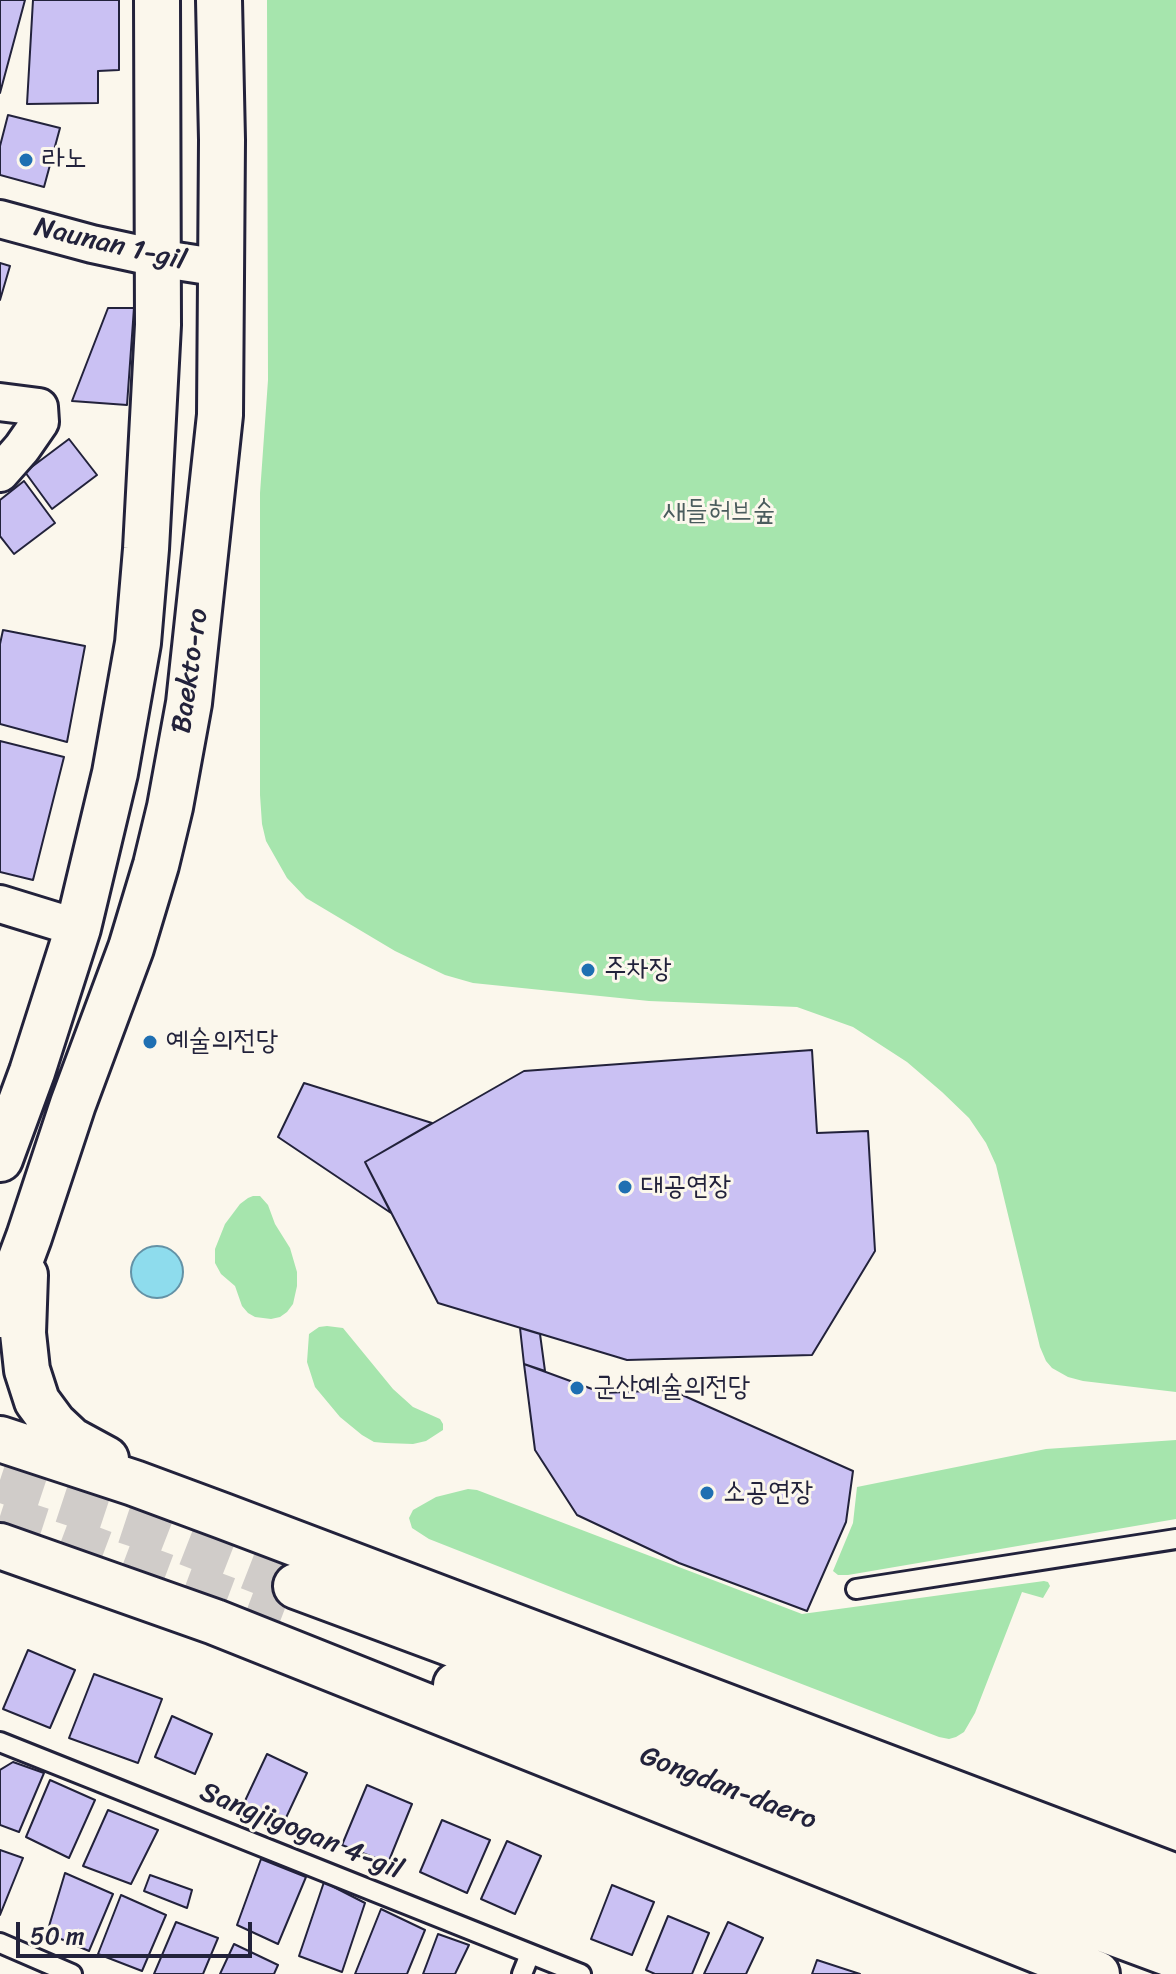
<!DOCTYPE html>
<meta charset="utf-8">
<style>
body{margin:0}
#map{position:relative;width:1176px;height:1974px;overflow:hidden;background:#fbf7ec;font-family:Sriracha,sans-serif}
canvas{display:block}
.scale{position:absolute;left:16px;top:1922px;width:236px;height:36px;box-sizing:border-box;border:4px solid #22223b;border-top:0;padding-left:10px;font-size:24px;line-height:28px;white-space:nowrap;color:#22223b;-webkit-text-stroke:6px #fbf7ec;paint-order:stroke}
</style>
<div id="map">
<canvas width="1176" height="1974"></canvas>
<div class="scale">50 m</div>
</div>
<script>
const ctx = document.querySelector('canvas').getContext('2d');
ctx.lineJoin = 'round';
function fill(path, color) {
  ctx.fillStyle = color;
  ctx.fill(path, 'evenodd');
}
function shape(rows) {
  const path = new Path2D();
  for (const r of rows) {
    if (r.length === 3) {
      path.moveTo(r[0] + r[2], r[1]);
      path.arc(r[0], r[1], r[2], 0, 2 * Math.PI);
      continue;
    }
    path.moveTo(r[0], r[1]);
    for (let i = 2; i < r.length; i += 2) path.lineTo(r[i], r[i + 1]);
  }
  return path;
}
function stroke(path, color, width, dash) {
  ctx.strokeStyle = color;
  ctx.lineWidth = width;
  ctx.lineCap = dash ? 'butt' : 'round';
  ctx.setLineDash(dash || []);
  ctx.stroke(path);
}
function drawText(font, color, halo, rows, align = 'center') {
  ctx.font = font + ' Sriracha,"Poor Story",sans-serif';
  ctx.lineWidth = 6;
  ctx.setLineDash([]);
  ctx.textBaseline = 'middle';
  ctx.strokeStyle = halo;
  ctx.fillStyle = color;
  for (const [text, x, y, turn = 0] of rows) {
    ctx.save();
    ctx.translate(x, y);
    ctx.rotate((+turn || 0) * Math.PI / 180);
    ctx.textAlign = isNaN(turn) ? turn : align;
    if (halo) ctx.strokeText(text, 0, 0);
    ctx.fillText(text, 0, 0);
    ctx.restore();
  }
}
fill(shape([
 [267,0,1176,0,1176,1392,1083,1381,1068,1377,1052,1368,1046,1361,1040,1347,996,1165,986,1143,969,1118,942,1092,907,1062,853,1027,797,1007,649,1001,473,983,445,975,395,951,306,898,287,878,266,841,262,824,260,795,260,493,268,380],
 [253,1196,260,1196,268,1205,275,1224,290,1248,297,1272,297,1286,293,1304,287,1312,280,1317,271,1319,255,1317,248,1313,242,1306,235,1286,221,1274,215,1263,215,1249,225,1224,240,1204,248,1198],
 [327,1326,343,1328,393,1389,413,1407,440,1419,443,1424,443,1430,426,1441,413,1444,385,1443,374,1442,362,1435,340,1417,315,1387,307,1362,309,1334,319,1327],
 [1176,1440,1176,1519,848,1575,838,1575,833,1571,853,1523,857,1487,1046,1449],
 [468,1489,477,1490,802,1614,1044,1581,1048,1582,1050,1586,1043,1598,1022,1592,975,1713,964,1732,956,1737,949,1739,939,1737,566,1593,429,1539,412,1528,409,1518,413,1510,436,1497]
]), '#a6e5ad');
const water = shape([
 [157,1272,26]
]);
fill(water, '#8edced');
stroke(water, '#6392a6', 2);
const building = shape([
 [0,0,25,0,0,93,0,0],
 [33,0,119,0,119,70,98,71,98,103,27,104,33,0],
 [8,115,60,128,44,187,0,175,0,146,8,115],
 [0,263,10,266,0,300,0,263],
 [108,308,134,308,127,405,72,401,108,308],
 [69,439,97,475,52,509,25,472,69,439],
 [24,481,55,523,14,554,0,536,0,500,24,481],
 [3,630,85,646,67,742,0,724,0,644,3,630],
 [0,741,64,757,33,880,0,872,0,741],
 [812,1050,817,1133,868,1131,875,1251,812,1355,627,1360,438,1303,365,1162,524,1071,812,1050],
 [304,1083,432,1123,365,1162,391,1213,278,1137,304,1083],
 [520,1328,540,1334,545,1371,524,1364,520,1328],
 [524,1364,603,1393,671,1390,853,1471,846,1522,807,1611,679,1563,577,1515,535,1450,524,1364],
 [28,1650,75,1670,50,1728,3,1709,28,1650],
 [94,1674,162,1699,138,1763,69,1738,94,1674],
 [172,1716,212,1734,195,1774,155,1757,172,1716],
 [267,1754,307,1773,284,1822,244,1803,267,1754],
 [13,1762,44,1773,19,1832,0,1825,0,1770,13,1762],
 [50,1780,95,1800,69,1858,26,1837,50,1780],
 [367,1785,412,1804,388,1863,342,1845,367,1785],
 [108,1810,158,1830,131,1884,83,1866,108,1810],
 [442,1820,490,1840,467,1893,420,1872,442,1820],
 [507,1841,541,1856,515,1914,481,1899,507,1841],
 [0,1850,23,1858,0,1915,0,1850],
 [261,1859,306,1877,278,1944,237,1925,261,1859],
 [65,1873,113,1894,89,1951,47,1933,65,1873],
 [150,1875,192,1890,187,1908,144,1891,150,1875],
 [324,1882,365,1903,342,1972,299,1956,324,1882],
 [612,1885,654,1902,632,1955,591,1939,612,1885],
 [121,1895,166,1915,142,1971,98,1954,121,1895],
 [381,1909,425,1930,407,1974,355,1974,381,1909],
 [668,1916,709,1933,692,1974,655,1974,646,1970,668,1916],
 [176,1922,218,1938,203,1974,154,1974,176,1922],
 [728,1922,763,1938,746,1974,704,1974,728,1922],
 [438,1934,469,1945,455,1974,423,1974,438,1934],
 [234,1944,278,1965,274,1974,220,1974,234,1944],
 [817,1960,860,1974,812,1974,817,1960]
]);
fill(building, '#cac1f3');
stroke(building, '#22223b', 2);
stroke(shape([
 [0,1480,160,1533,296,1586],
 [0,1516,49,1532,281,1619]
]), '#d0ccc9', 44, [44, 22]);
const service = shape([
 [856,1589,1176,1539],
 [0,1742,581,1974],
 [0,1943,72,1974],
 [522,1974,530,1954]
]);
const minor = shape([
 [0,219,92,244,157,258,221,268],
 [0,402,39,407,40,422,22,448,0,473],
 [0,904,78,928]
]);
const tertiary = shape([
 [0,1159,32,1072,78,928,115,773,138,643,146,549,158,325,157,0],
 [25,1275,23,1333,27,1370,37,1401,54,1424,71,1440,106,1459],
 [0,1315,29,1237,73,1104,131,948,156,865,170,807,189,703,220,415,222,140,219,0],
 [0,1439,134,1483,223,1516,1176,1877],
 [0,1546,215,1622,1097,1974],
 [296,1586,725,1745,1176,1915],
 [456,1685,954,1874,1176,1956]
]);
stroke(service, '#22223b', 24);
stroke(minor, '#22223b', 42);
stroke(tertiary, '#22223b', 50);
stroke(service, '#fbf7ec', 18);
stroke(minor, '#fbf7ec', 36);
stroke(tertiary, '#fbf7ec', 44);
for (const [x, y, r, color] of [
 [26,160,8,"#1f6fb2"],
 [588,970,8,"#1f6fb2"],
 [150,1042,8,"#1f6fb2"],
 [625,1187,8,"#1f6fb2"],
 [577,1388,8,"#1f6fb2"],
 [707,1493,8,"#1f6fb2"]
]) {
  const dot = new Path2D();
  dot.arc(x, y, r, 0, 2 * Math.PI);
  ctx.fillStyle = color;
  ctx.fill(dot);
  stroke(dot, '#fbf7ec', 3);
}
drawText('28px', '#22223b', '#fbf7ec', [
 ["라노",42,160],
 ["주차장",604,970],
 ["예술의전당",166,1042],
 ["대공연장",641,1187],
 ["군산예술의전당",593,1388],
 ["소공연장",723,1493]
], 'left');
drawText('28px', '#22223b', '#fbf7ec', [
 ["Naunan 1-gil",110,245,13],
 ["Baekto-ro",191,671,-82],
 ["Gongdan-daero",728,1789,21],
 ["Sangjigogan 4-gil",301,1832,22]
]);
drawText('28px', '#4a5c5d', '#fbf7ec', [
 ["새들허브숲",719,512]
]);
</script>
